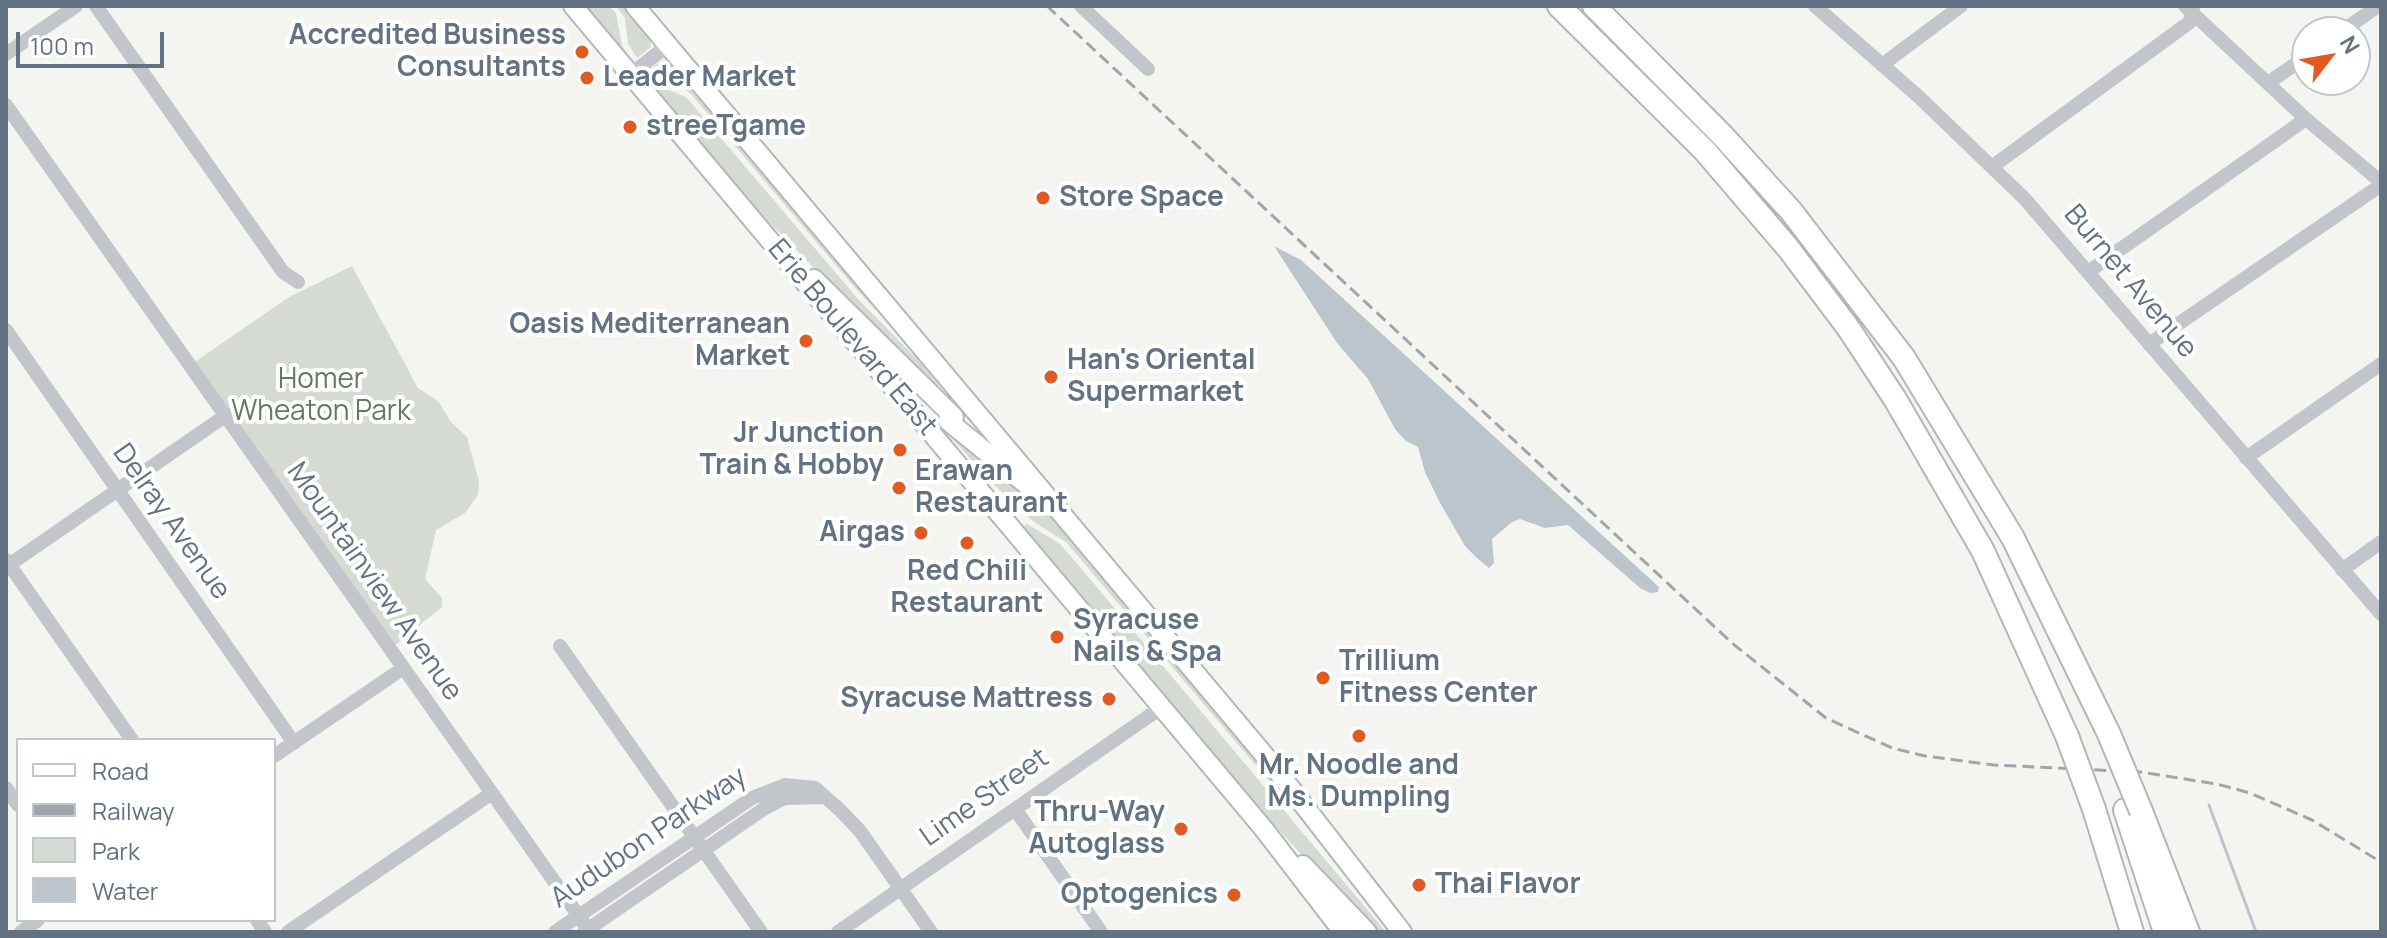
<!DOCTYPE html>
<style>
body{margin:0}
#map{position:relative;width:2387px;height:938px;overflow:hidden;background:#f4f5f0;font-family:Manrope,sans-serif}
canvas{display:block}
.frame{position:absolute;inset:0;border:8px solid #637282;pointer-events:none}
.legend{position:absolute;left:16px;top:738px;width:260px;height:184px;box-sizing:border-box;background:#fff;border:2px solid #c1c7cd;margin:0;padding:10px 14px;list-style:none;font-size:24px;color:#637282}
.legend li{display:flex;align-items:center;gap:16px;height:40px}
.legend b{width:40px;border:2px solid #c1c7cd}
.north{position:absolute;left:2291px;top:16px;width:80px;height:80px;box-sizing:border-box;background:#fff;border:2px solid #c1c7cd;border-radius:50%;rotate:59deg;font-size:22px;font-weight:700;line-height:32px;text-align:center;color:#637282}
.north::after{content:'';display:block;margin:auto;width:28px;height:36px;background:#e35922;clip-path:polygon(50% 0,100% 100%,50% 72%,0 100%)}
.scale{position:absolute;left:16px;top:32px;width:148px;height:36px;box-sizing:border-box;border:4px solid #637282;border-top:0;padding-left:10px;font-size:24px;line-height:28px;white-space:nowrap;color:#637282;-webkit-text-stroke:6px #fff;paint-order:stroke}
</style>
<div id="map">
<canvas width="2387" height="938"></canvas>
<div class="frame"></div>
<ul class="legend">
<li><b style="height:10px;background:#fff"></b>Road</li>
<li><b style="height:10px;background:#a0a6ac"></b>Railway</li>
<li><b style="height:22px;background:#d5dbd2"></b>Park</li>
<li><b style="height:22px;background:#bbc5cb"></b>Water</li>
</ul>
<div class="north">N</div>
<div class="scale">100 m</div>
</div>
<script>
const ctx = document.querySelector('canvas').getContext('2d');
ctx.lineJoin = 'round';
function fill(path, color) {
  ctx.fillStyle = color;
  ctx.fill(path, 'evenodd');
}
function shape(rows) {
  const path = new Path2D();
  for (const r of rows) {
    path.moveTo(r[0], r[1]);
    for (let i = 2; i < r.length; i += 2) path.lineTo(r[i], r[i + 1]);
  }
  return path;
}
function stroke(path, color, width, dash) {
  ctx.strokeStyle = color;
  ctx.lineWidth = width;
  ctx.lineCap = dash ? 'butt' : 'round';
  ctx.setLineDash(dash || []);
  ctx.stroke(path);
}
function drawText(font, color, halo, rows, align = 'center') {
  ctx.font = font + ' Manrope,sans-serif';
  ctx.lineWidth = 8;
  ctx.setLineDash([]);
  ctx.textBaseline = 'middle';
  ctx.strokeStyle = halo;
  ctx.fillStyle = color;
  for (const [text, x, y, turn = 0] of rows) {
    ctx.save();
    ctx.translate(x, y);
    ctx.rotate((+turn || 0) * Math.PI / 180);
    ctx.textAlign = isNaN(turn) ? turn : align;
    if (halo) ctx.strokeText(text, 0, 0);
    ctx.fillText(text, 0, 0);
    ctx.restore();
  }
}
fill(shape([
 [585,6,609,6,616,13,622,45,628,58],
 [616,6,624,6,650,37,651,47,637,58,628,44,625,18],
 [662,60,673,63,851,276,956,392,954,405,947,403,950,392,940,377,856,289,691,94,677,84,659,80,649,70],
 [647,78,654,84,686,97,858,299,923,365,943,391,943,399,756,209],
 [352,266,418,388,438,401,451,422,467,437,479,481,478,495,465,513,436,530,425,579,442,598,442,607,389,650,189,366,289,297],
 [956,434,1060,525,1360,882,1326,848,1066,542,1034,522,991,482,952,438],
 [1027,524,1059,543,1080,567,1386,932,1374,932,1260,810,1023,527]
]), '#d5dbd2');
fill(shape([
 [1274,246,1301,260,1659,587,1658,592,1650,593,1640,588,1568,525,1545,528,1520,519,1512,522,1492,539,1494,563,1489,568,1477,558,1465,546,1439,501,1425,472,1418,447,1406,441,1395,429,1368,379,1337,343]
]), '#bbc5cb');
stroke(shape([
 [2209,805,2256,932]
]), '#bbc5cb', 3);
const major = shape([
 [573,6,1263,828,1343,932],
 [635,6,1271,763,1402,932],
 [814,279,954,417],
 [948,421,1032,489],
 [1303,865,1367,932]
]);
const highway = shape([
 [1559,6,1705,151,1788,248,1849,329,1895,399,1983,551,2067,736],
 [1594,6,1722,135,1791,211,1904,358,2013,538,2109,734],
 [2094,809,2132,932],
 [2125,810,2165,932],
 [2141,811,2188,932]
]);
stroke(major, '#b3b7bb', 22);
stroke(highway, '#b3b6b9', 26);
stroke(shape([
 [96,6,283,272,298,282],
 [1081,6,1148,69],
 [1815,6,1919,97,2025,199,2381,614],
 [2185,6,2306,119,2381,182],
 [2341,32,2378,6],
 [6,54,76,6],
 [1882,65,1961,6],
 [630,75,668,45],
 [2268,83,2307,56],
 [6,105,590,932],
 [1993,166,2190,22,2193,7],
 [2088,272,2306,119],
 [6,330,294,743],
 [2149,344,2381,185],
 [2246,458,2381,364],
 [6,560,132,740],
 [6,567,225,416],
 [2342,570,2381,542],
 [560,646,761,932],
 [274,756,402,669],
 [6,788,18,805],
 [1015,809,1101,932],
 [257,920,265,932],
 [21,932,38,920],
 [288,932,492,793],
 [555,932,752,798,785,785,815,788,840,810,860,831,931,932],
 [584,932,765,808,784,798,824,797],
 [838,932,1162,707]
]), '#c2c5c9', 14);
stroke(major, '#fff', 18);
stroke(highway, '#fff', 22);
stroke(shape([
 [1047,6,1732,643,1826,718,1892,748,1925,756,1994,765,2140,772,2217,784,2250,793,2312,820,2381,862]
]), '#a0a6ac', 3, [12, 6]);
const highwayBridge = shape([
 [2109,734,2141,811],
 [2067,736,2094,809]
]);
stroke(highwayBridge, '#b3b6b9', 26, []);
stroke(highwayBridge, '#fff', 22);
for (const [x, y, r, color] of [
 [582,52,8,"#e35922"],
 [587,78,8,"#e35922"],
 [630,127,8,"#e35922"],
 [1043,198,8,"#e35922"],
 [806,341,8,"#e35922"],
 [1051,377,8,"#e35922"],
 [900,450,8,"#e35922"],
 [899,488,8,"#e35922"],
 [921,533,8,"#e35922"],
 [967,543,8,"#e35922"],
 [1057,637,8,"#e35922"],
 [1323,678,8,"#e35922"],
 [1109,699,8,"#e35922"],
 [1359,736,8,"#e35922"],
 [1181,829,8,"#e35922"],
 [1419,885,8,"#e35922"],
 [1234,895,8,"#e35922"]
]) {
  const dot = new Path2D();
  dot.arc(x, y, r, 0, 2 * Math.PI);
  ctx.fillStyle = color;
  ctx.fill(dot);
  stroke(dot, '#fff', 3);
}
drawText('bold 28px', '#637282', '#fff', [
 ["Accredited Business",566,36,"right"],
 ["Consultants",566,68,"right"],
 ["Leader Market",603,78],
 ["streeTgame",646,127],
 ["Store Space",1059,198],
 ["Oasis Mediterranean",790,325,"right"],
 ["Market",790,357,"right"],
 ["Han's Oriental",1067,361],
 ["Supermarket",1067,393],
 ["Jr Junction",884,434,"right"],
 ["Train & Hobby",884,466,"right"],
 ["Erawan",915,472],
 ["Restaurant",915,504],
 ["Airgas",905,533,"right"],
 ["Red Chili",967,572,"center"],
 ["Restaurant",967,604,"center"],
 ["Syracuse",1073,621],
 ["Nails & Spa",1073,653],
 ["Trillium",1339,662],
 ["Fitness Center",1339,694],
 ["Syracuse Mattress",1093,699,"right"],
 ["Mr. Noodle and",1359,766,"center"],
 ["Ms. Dumpling",1359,798,"center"],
 ["Thru-Way",1165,813,"right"],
 ["Autoglass",1165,845,"right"],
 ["Thai Flavor",1435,885],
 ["Optogenics",1218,895,"right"]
], 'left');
drawText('28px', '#637282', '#fff', [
 ["Burnet Avenue",2130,282,50],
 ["Erie Boulevard East",852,338,50],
 ["Delray Avenue",171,522,55],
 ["Mountainview Avenue",374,582,55],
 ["Lime Street",985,798,-35],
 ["Audubon Parkway",649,838,-34]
]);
drawText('28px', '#657962', '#fff', [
 ["Homer",321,380],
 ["Wheaton Park",321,412]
]);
</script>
